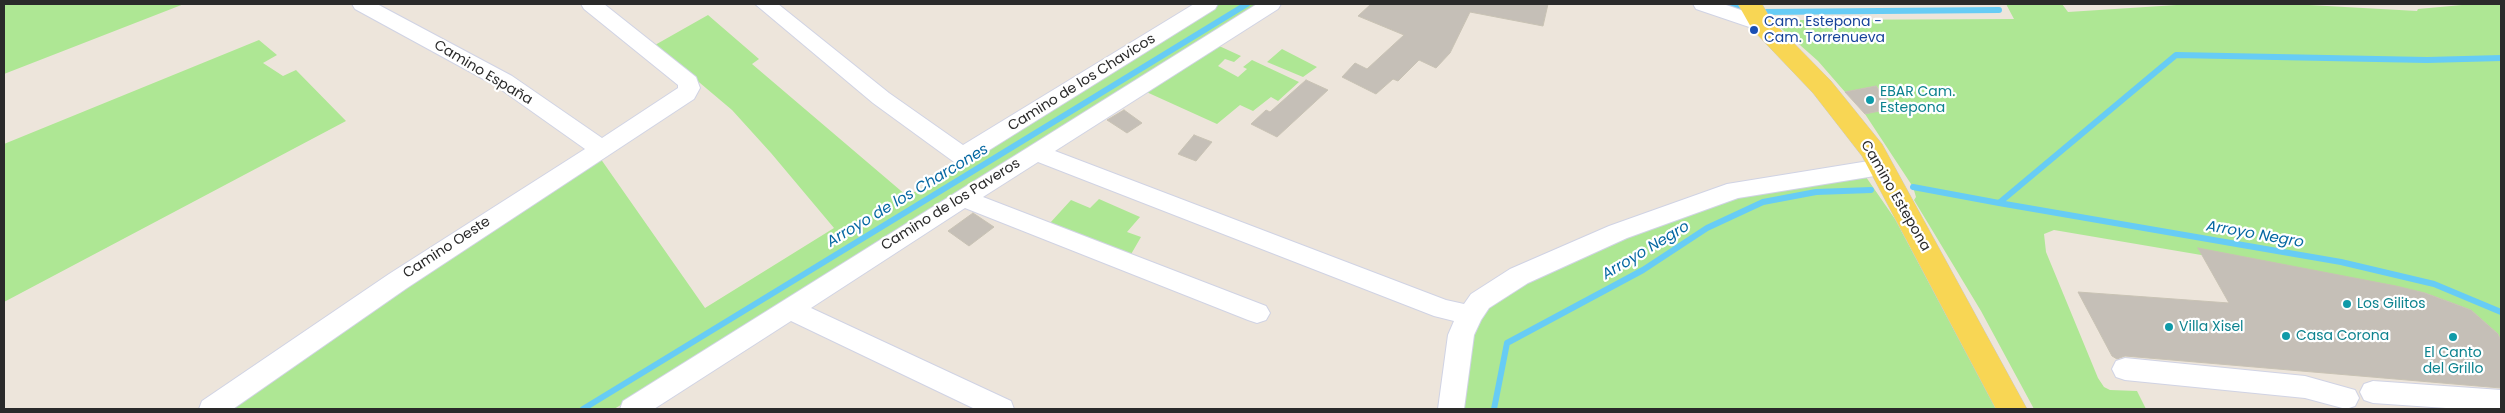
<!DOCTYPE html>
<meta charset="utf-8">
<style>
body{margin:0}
#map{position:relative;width:2505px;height:413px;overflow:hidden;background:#ede5db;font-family:Poppins,sans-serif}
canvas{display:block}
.frame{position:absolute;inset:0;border:5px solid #2a2a2a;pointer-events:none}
</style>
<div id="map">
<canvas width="2505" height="413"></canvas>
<div class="frame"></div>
</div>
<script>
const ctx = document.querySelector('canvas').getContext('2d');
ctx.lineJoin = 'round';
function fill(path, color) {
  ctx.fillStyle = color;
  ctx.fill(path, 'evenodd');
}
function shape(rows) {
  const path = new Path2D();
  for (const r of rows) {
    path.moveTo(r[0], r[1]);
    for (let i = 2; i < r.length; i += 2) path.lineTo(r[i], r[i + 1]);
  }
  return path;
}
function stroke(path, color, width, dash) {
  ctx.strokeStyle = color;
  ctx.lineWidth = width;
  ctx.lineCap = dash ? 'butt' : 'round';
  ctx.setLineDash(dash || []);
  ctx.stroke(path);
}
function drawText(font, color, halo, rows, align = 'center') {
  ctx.font = font + ' Poppins,sans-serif';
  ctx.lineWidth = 4.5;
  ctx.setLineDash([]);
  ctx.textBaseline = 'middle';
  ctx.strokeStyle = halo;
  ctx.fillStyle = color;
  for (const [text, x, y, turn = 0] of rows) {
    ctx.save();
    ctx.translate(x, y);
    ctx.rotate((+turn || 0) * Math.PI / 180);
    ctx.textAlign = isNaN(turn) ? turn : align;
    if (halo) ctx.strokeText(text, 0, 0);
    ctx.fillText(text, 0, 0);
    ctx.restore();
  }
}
fill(shape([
 [4,4,184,4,4,74],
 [1217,4,1265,4,735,337,614,409,223,409,428,266,598,155,705,308,834,228,771,153,732,110,655,45,708,15,759,59,752,64,907,196,934,181],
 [2006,4,2062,4,2068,12,2192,4,2291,4,2417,11,2418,9,2473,4,2501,5,2501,341,2498,334,2471,310,2425,293,2054,230,2044,234,2046,252,2098,378,2104,387,2110,390,2137,391,2146,409,2034,409,1981,311,1914,200,1916,197,1913,187,1865,114,1894,107,1876,86,1845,92,1818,61,1774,22,1799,20,2014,19],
 [259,40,277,55,263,63,283,76,296,70,346,121,4,302,4,144],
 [1217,45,1241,56,1234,62,1225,59,1218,66,1238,77,1247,69,1243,67,1252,60,1299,82,1278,101,1271,97,1253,111,1240,105,1217,124,1142,90],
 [1282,49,1317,67,1303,77,1267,62],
 [1866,177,1895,219,1996,409,1443,409,1454,341,1476,327,1487,310,1507,290,1640,228,1730,198],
 [1099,199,1140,217,1127,232,1141,237,1130,256,1050,223,1071,200,1090,208]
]), '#aee794');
stroke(shape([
 [1727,4,1746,9],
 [1761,12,1999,10],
 [1913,187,1999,203,2176,55,2427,60,2501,58],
 [1999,203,2341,262,2434,284,2501,312],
 [583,409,1247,4],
 [1494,409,1507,343,1643,270,1707,228,1763,202,1816,192,1871,190]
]), '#67ccf5', 6);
const building = shape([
 [1371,4,1548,4,1543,26,1470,12,1450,53,1436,68,1419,60,1398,81,1393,79,1376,94,1342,77,1355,63,1367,69,1404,35,1358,16,1371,4],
 [1306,80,1328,90,1277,137,1251,124,1266,110,1270,112,1306,80],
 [1876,86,1894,108,1865,114,1845,92,1876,86],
 [1124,110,1142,123,1127,133,1107,120,1124,110],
 [1194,135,1212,142,1196,161,1178,154,1194,135],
 [973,213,994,227,969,246,948,231,973,213],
 [2198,248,2396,286,2425,293,2471,310,2498,334,2501,341,2501,388,2125,356,2117,359,2112,356,2078,292,2229,303,2198,248]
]);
fill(building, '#c5bfb7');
stroke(building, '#c8c2b4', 1);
const minor = shape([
 [352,4,377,4,512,76,602,138,678,88,678,85,584,9,581,4,604,4,696,77,700,88,694,99,407,288,233,409,199,409,202,401,389,274,585,149,496,86,355,9,352,4],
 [755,4,778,4,889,93,963,145,1194,4,1218,4,1215,9,970,162,962,164,954,162,873,103,755,4],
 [1257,4,1281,4,1278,9,1055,151,1446,300,1464,304,1471,294,1510,269,1609,226,1727,184,1881,159,1889,161,1893,167,1889,173,1881,175,1738,198,1627,238,1528,283,1489,308,1481,320,1474,335,1464,409,1438,409,1448,335,1454,321,1434,316,1038,162,983,197,1266,306,1270,313,1266,320,1257,323,1248,320,965,208,811,308,1011,401,1014,409,975,409,791,321,654,409,620,409,623,401,1257,4],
 [1693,4,1723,4,1768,19,1771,24,1768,29,1761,31,1696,9,1693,4],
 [2125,358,2305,376,2355,390,2359,398,2355,406,2346,409,2305,398,2125,380,2116,377,2112,369,2116,361,2125,358],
 [2373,381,2501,390,2501,409,2461,409,2373,403,2364,400,2360,392,2364,384,2373,381]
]);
const major = shape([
 [1738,4,1762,4,1771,20,1831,81,1882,144,2027,409,1996,409,1862,156,1813,93,1752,29,1738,4]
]);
stroke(minor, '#d0d3e4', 2);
stroke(major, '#c8c8c8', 1);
fill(minor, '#fff');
fill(major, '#f8d654');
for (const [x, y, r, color] of [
 [1754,30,5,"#1a4fb4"],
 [1870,100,5,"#0f9aa8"],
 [2347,304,5,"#0f9aa8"],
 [2169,327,5,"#0f9aa8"],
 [2286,336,5,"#0f9aa8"],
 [2453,337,5,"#0f9aa8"]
]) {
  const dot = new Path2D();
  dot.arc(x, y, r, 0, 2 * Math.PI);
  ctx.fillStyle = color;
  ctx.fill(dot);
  stroke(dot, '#fff', 2);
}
drawText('14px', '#164399', '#fff', [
 ["Cam. Estepona -",1764,22],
 ["Cam. Torrenueva",1764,38]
], 'left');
drawText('14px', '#2a2a2a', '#fff', [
 ["Camino España",483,73,31],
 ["Camino de los Chavicos",1082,83,-32],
 ["Camino Estepona",1895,196,60],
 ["Camino de los Paveros",951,205,-32],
 ["Camino Oeste",447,248,-33]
]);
drawText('14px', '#0d838f', '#fff', [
 ["EBAR Cam.",1880,92],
 ["Estepona",1880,108],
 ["Los Gilitos",2357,304],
 ["Villa Xisel",2179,327],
 ["Casa Corona",2296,336],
 ["El Canto",2453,353,"center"],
 ["del Grillo",2453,369,"center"]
], 'left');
drawText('italic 15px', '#0668a2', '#fff', [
 ["Arroyo de los Charcones",908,196,-31],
 ["Arroyo Negro",2255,235,10],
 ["Arroyo Negro",1646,251,-31]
]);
</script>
